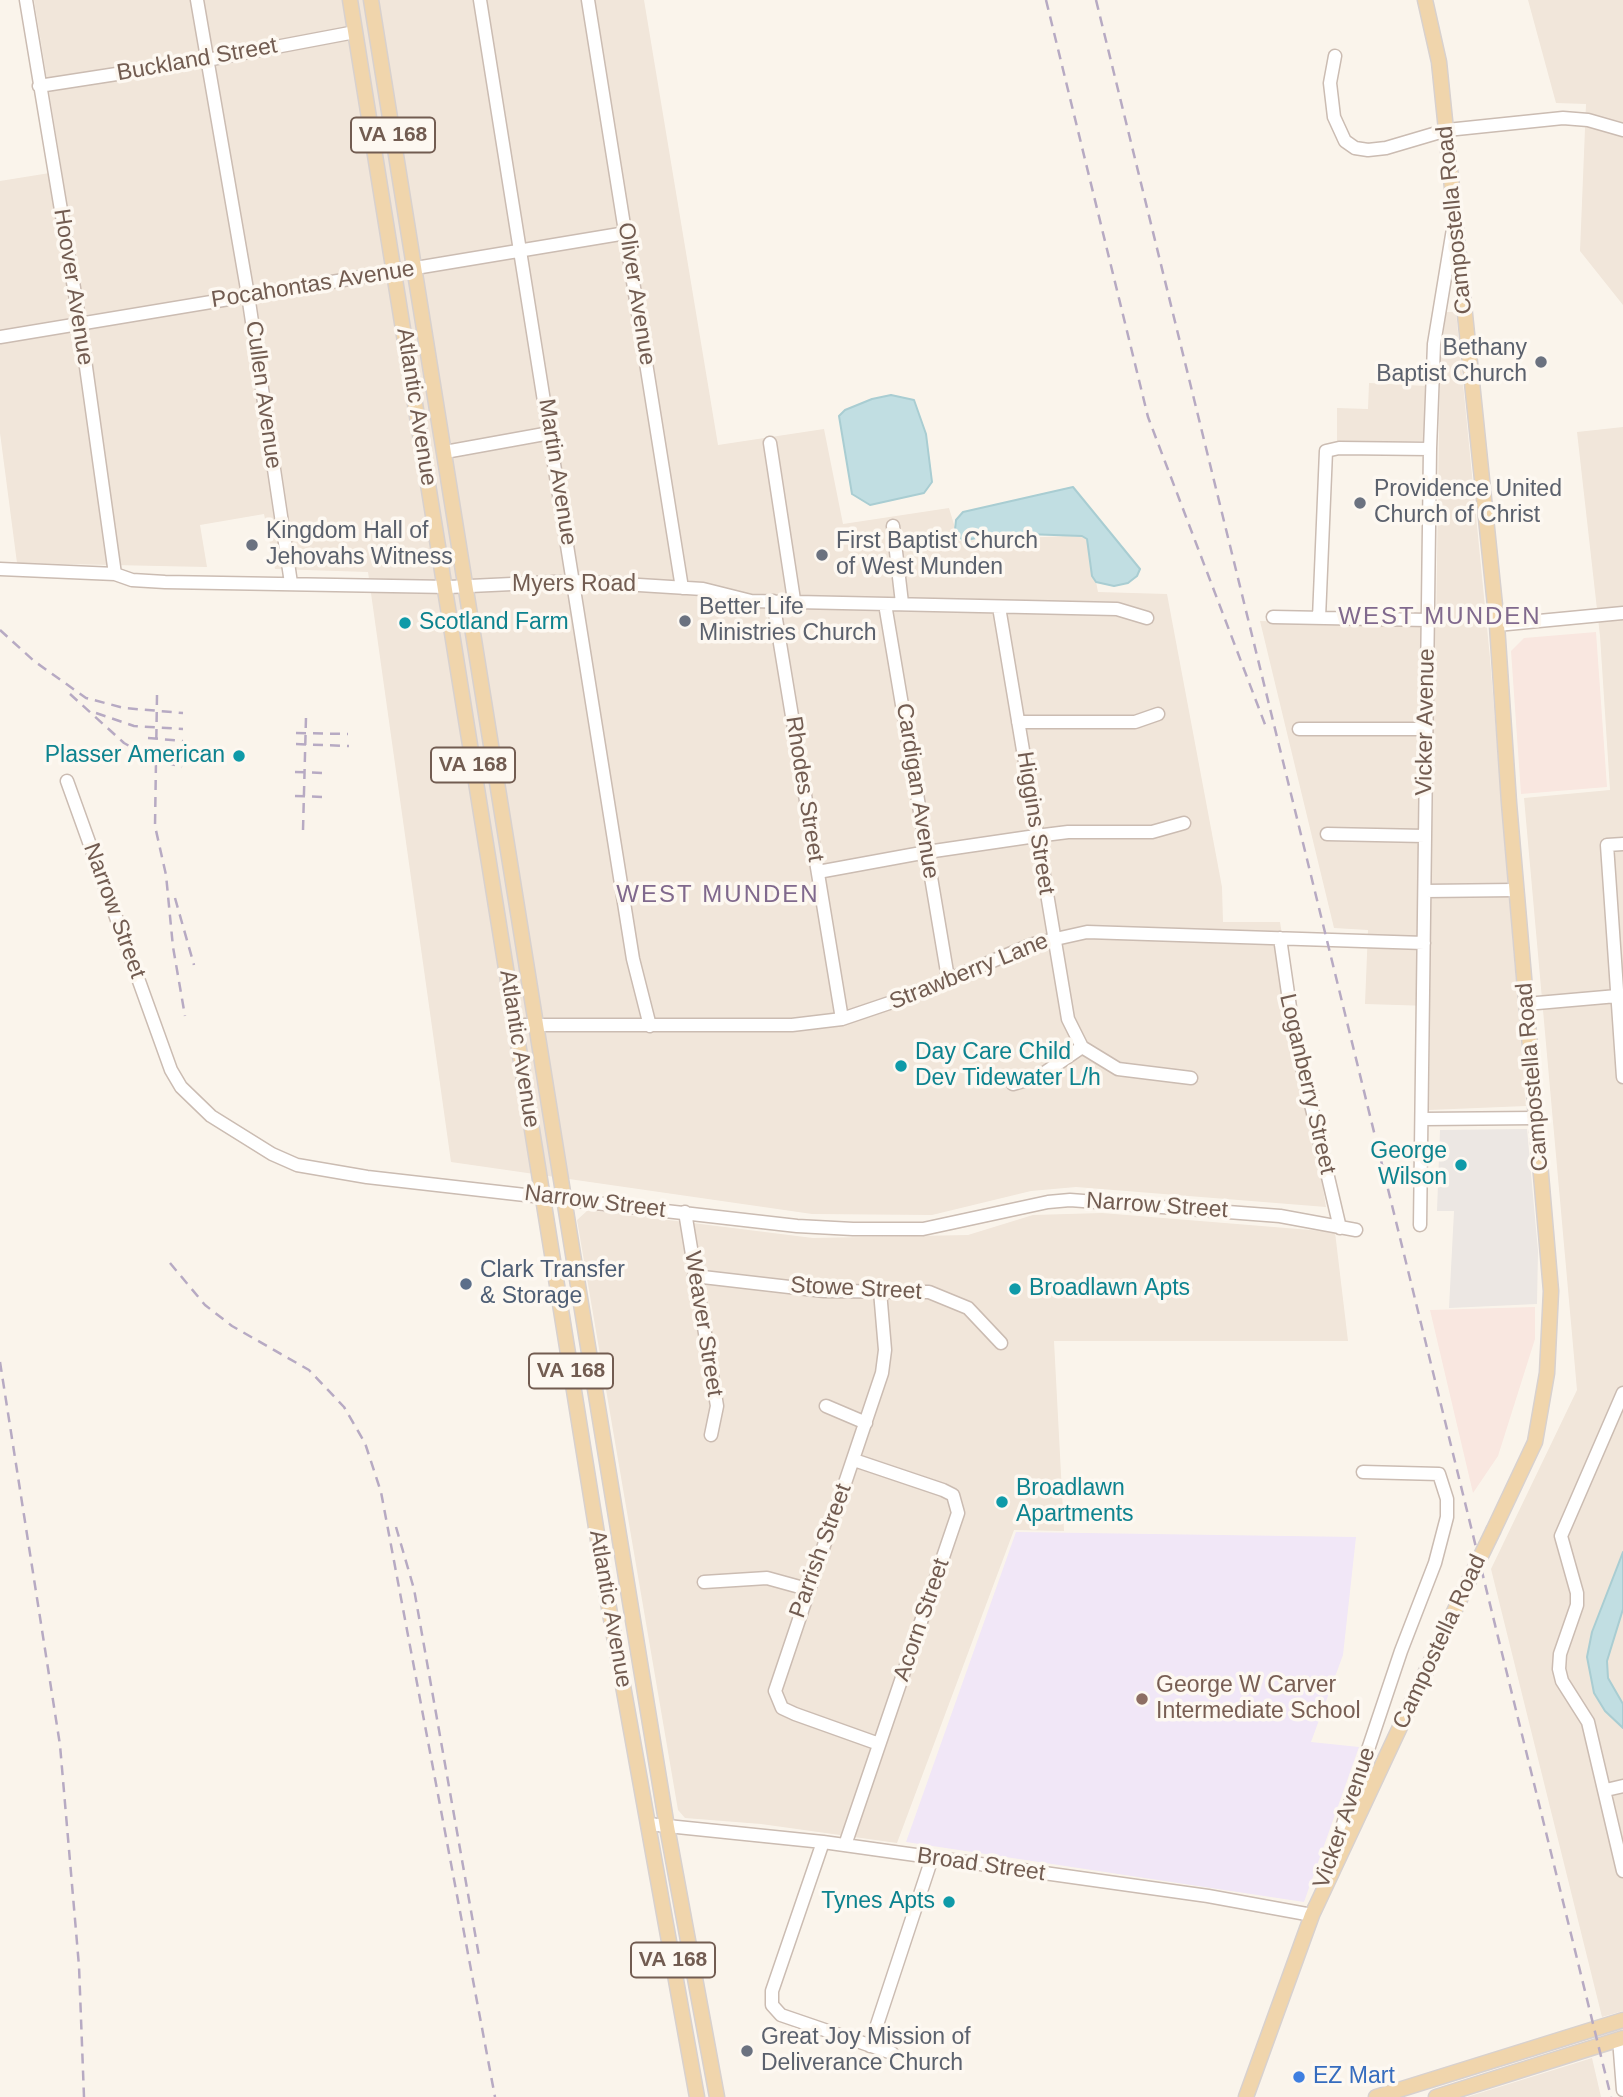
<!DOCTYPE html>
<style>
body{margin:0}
canvas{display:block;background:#faf4eb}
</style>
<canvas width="1623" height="2097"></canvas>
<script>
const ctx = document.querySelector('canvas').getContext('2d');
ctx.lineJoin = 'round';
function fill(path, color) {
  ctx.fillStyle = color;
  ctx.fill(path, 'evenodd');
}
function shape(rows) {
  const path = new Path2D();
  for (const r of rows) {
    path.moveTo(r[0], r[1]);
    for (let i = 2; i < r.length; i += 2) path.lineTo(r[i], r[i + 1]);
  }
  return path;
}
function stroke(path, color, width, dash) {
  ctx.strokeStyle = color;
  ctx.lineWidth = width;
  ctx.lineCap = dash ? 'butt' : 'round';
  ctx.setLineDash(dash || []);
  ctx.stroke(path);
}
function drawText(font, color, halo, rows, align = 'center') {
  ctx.font = font + ' Arial,sans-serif';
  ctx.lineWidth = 7;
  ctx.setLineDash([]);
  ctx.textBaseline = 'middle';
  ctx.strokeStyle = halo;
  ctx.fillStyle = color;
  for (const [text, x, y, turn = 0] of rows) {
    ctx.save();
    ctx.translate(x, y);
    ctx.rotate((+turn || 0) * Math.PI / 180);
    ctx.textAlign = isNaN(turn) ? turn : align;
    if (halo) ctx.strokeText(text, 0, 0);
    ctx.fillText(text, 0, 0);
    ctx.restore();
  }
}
fill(shape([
 [34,0,644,0,718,445,824,429,843,524,949,508,959,541,1087,535,1098,592,1167,594,1222,887,1223,922,1280,922,1326,1207,1076,1187,1031,1191,932,1215,812,1214,451,1162,368,572,275,569,264,514,200,525,207,567,17,563,0,433,0,181,62,171],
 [1528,0,1623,0,1623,305,1580,251,1586,104,1556,103],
 [1446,312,1456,312,1490,658,1526,1106,1429,1110,1430,1006,1365,1004,1368,930,1334,928,1260,621,1436,626,1440,365],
 [1369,383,1426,386,1424,441,1337,443,1337,408,1368,409],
 [1623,427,1623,2011,1602,2017,1491,1569,1577,1390,1524,798,1610,790,1600,636,1577,432],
 [588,1210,813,1238,968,1235,1033,1215,1102,1213,1335,1232,1348,1341,1054,1341,1064,1531,1014,1530,897,1843,761,1824,685,1818,678,1810,577,1220],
 [1592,2058,1601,2097,1467,2097]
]), '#f1e6da');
fill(shape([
 [1596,632,1607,787,1521,794,1511,651,1524,638],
 [1535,1307,1535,1339,1498,1456,1473,1493,1430,1310]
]), '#f9e7e0');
fill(shape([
 [1527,1129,1538,1251,1537,1304,1449,1308,1454,1211,1437,1211,1440,1130]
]), '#ece7e3');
fill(shape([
 [1016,1532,1356,1537,1343,1655,1311,1742,1359,1747,1304,1902,906,1842]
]), '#f1e7f7');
const water = shape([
 [891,395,914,400,926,434,932,482,924,493,870,505,852,494,839,416,845,410,872,399,891,395],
 [1073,487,1140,569,1137,576,1128,583,1114,586,1096,582,1092,576,1087,539,1082,536,998,533,963,541,955,530,956,520,963,512,1073,487],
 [1623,1552,1623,1609,1607,1661,1608,1678,1623,1704,1623,1728,1605,1711,1594,1693,1587,1657,1592,1632,1623,1552]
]);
fill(water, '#c1dee2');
stroke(water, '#a9cdd2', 2);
const minor = shape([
 [26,0,80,324,115,574],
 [197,0,248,295,291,583],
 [480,0,633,959,650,1026],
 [588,0,682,588],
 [1335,56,1330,83,1334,117,1345,141,1355,148,1368,150,1386,148,1447,130,1563,118,1588,120,1623,130],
 [39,86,207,60,355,32],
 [0,337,626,233],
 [770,443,794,600],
 [445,452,550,433],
 [893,526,902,603],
 [0,569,115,574,132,580,165,582,449,587,575,581,703,589,751,601,1117,609,1147,618],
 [773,601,842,1019],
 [885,604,948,978],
 [999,607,1068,1019,1082,1047,1118,1069,1191,1078],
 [1273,617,1428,620],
 [1319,618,1326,451,1339,448,1430,449],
 [1497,625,1623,613],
 [1018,722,1135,722,1158,714],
 [1299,729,1426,729],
 [67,781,171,1070,181,1087,211,1116,272,1154,297,1165,367,1177,797,1226,853,1229,923,1229,1048,1202,1070,1200,1280,1216,1356,1230],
 [1327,834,1425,836],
 [1623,844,1607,845,1623,1077],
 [818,872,927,852,1036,836,1068,832,1152,832,1184,823],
 [1425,891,1516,890],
 [1280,938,1293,1028,1340,1228],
 [1526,1004,1617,996],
 [515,1025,792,1025,842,1019,907,997,1033,944,1087,932,1424,943],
 [1013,1084,1040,1076,1082,1047],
 [1423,1119,1537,1118],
 [685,1212,717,1406,711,1435],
 [1420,1225,1430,449,1434,344,1453,229],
 [694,1276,824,1291,929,1292,968,1308,1001,1343],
 [1623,1393,1561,1536,1577,1593,1577,1605,1560,1654,1559,1669,1562,1681,1588,1722,1623,1871],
 [826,1406,866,1423],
 [704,1582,767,1578,807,1589],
 [879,1744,795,1714,782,1708,775,1691,882,1373,885,1350,880,1291],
 [1606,1790,1623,1786],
 [648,1824,823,1842,1208,1896,1312,1915,1315,1907],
 [823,1842,772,1991,772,2005,781,2015,892,2053],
 [845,1845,958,1513,953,1495,943,1490,854,1460],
 [1328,1869,1401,1651,1435,1563,1447,1517,1447,1499,1439,1474,1363,1472],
 [1619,2039,1623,2090],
 [870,2046,932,1858]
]);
const major = shape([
 [350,0,609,1608,697,2097],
 [371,0,581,1304,667,1827,717,2097],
 [1425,0,1439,62,1497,625,1509,803,1551,1291,1547,1373,1535,1442,1494,1529],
 [1246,2097,1312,1915,1459,1601],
 [1376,2097,1623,2020],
 [1436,2097,1623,2038]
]);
stroke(minor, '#cbbcb2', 15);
stroke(major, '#d8d1ce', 17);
stroke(minor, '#fff', 12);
stroke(major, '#f0d5ac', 14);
stroke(shape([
 [1046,0,1148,417,1266,727],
 [1096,0,1611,2097],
 [0,630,34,661,86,698,124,708,183,713],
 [70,694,124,743,152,759,182,767],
 [157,695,155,826,166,875,173,947,185,1016],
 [96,713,134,726,183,729],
 [296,733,348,734],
 [148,738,183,741],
 [296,744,349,746],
 [295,772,324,773],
 [295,796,324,797],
 [303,830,306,717],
 [175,898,194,965],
 [170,1263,205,1305,232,1326,309,1370,344,1407,365,1443,381,1492,495,2097],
 [0,1362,60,1745,79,1966,84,2097],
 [396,1527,414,1589,479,1956]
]), '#b7aac3', 2.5, [10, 7]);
const majorBridge = shape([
 [1459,1601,1494,1529]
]);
stroke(majorBridge, '#d8d1ce', 17, []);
stroke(majorBridge, '#f0d5ac', 14);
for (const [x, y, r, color] of [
 [1541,362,7,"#6b7280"],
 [1360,503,7,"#6b7280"],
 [252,545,7,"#6b7280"],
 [822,555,7,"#6b7280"],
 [685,621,7,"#6b7280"],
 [405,623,7,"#0f9aa8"],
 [239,756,7,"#0f9aa8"],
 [901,1066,7,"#0f9aa8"],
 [1461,1165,7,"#0f9aa8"],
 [466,1284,7,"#5c6f8a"],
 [1015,1289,7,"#0f9aa8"],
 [1002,1502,7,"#0f9aa8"],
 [1142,1699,7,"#8d6e63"],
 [949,1902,7,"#0f9aa8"],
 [747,2051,7,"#6b7280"],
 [1299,2077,7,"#3f7fe0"]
]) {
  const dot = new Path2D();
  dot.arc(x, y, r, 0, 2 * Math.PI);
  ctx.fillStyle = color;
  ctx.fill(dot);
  stroke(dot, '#fdf8f1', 2.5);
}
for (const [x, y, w] of [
 [393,135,84],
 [473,765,84],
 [571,1371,84],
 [673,1960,84]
]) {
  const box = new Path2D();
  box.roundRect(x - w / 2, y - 17.5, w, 35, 5);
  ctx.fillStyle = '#fdf8f1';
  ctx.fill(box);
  stroke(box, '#725c51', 2);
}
drawText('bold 21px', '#725c51', null, [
 ["VA 168",393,135],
 ["VA 168",473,765],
 ["VA 168",571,1371],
 ["VA 168",673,1960]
]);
drawText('23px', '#725c51', '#fdf8f1', [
 ["Buckland Street",197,60,-10],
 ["Campostella Road",1455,220,-96],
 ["Pocahontas Avenue",313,285,-9],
 ["Hoover Avenue",73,287,81],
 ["Oliver Avenue",636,294,81],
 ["Cullen Avenue",263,395,82],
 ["Atlantic Avenue",416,407,81],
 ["Martin Avenue",557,472,81],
 ["Myers Road",574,585],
 ["Vicker Avenue",1426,722,-89],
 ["Rhodes Street",804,789,81],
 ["Cardigan Avenue",917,791,81],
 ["Higgins Street",1035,823,81],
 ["Narrow Street",114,911,70],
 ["Strawberry Lane",969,972,-22],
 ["Atlantic Avenue",519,1049,81],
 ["Campostella Road",1533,1077,-95],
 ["Loganberry Street",1307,1084,77],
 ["Narrow Street",595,1202,7],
 ["Narrow Street",1157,1206,4],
 ["Stowe Street",856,1289,3],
 ["Weaver Street",703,1324,81],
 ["Parrish Street",821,1551,-70],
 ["Atlantic Avenue",610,1609,80],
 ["Acorn Street",922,1620,-71],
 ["Campostella Road",1440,1642,-65],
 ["Vicker Avenue",1345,1818,-71],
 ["Broad Street",981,1865,8]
]);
drawText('23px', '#5b616d', '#fdf8f1', [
 ["Bethany",1527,349,"right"],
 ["Baptist Church",1527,375,"right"],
 ["Providence United",1374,490],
 ["Church of Christ",1374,516],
 ["Kingdom Hall of",266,532],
 ["Jehovahs Witness",266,558],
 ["First Baptist Church",836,542],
 ["of West Munden",836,568],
 ["Better Life",699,608],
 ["Ministries Church",699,634],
 ["Great Joy Mission of",761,2038],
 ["Deliverance Church",761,2064]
], 'left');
drawText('23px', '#0d838f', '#fdf8f1', [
 ["Scotland Farm",419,623],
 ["Plasser American",225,756,"right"],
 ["Day Care Child",915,1053],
 ["Dev Tidewater L/h",915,1079],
 ["George",1447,1152,"right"],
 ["Wilson",1447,1178,"right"],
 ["Broadlawn Apts",1029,1289],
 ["Broadlawn",1016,1489],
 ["Apartments",1016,1515],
 ["Tynes Apts",935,1902,"right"]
], 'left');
drawText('23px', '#4e5e75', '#fdf8f1', [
 ["Clark Transfer",480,1271],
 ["& Storage",480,1297]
], 'left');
drawText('23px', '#785e54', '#fdf8f1', [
 ["George W Carver",1156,1686],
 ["Intermediate School",1156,1712]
], 'left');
drawText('23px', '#366cbe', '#fdf8f1', [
 ["EZ Mart",1313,2077]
], 'left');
ctx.letterSpacing = '2px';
drawText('24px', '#80698d', '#fdf8f1', [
 ["WEST MUNDEN",1440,617],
 ["WEST MUNDEN",718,895]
]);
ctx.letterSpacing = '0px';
</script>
